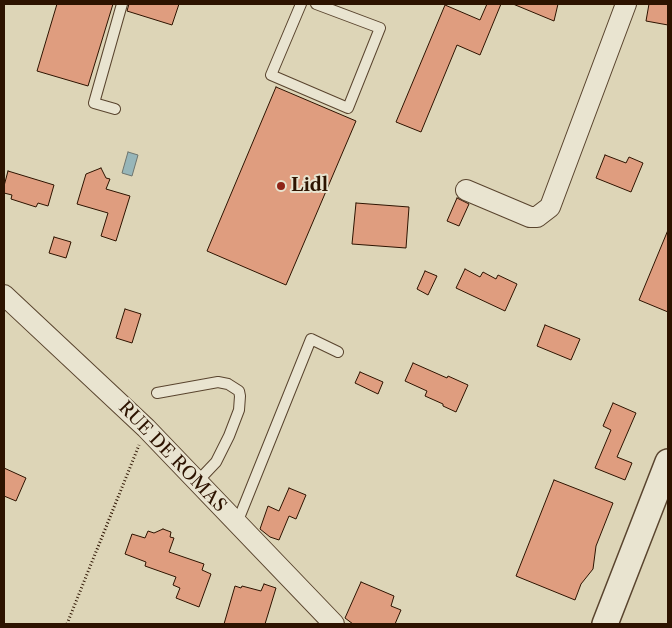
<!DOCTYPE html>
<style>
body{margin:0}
#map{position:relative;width:672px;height:628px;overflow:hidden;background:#ddd5b7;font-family:"Libre Caslon Text",serif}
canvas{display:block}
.frame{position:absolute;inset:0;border:5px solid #2d1300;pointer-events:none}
</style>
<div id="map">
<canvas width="672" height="628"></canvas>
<div class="frame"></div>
</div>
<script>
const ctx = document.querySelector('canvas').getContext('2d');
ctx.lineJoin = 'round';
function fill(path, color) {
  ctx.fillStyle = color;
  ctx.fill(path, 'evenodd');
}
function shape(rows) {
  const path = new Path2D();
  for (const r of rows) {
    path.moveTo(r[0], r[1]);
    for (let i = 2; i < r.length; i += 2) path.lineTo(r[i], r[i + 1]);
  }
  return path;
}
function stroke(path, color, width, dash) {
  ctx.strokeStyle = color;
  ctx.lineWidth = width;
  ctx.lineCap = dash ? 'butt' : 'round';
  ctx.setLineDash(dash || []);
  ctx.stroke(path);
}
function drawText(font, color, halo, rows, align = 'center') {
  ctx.font = font + ' "Libre Caslon Text",serif';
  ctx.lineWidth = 4;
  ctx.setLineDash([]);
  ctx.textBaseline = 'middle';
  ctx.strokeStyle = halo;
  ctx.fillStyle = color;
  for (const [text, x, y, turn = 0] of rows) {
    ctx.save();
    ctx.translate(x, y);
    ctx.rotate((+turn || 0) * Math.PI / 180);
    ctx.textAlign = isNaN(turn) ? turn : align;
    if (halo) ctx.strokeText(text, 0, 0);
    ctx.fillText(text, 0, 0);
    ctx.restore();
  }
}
const water = shape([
 [128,152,138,155,132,176,122,173,128,152]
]);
fill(water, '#97b6b9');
stroke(water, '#6d756f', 1);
const building = shape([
 [57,4,113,4,88,86,37,71,57,4],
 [129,4,179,4,172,25,127,11,129,4],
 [487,4,501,4,480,55,457,45,421,132,396,122,445,5,480,20,487,4],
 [513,4,558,4,554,21,513,4],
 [649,4,668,4,668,25,646,21,649,4],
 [276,87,356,121,286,285,207,251,276,87],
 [605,155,626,163,629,157,643,163,631,192,596,178,605,155],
 [101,168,106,178,110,179,106,189,130,196,116,241,101,236,108,213,77,204,86,174,101,168],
 [8,171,54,185,48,206,38,203,36,207,11,199,12,195,4,193,4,186,8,171],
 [457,198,469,204,459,226,447,221,457,198],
 [356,203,409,207,406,248,352,244,356,203],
 [668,230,668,312,639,300,668,230],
 [54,237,71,242,66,258,49,253,54,237],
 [465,269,480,277,483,272,496,279,498,275,517,284,505,311,456,288,465,269],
 [425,271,437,276,428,295,417,289,425,271],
 [125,309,141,314,132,343,116,338,125,309],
 [545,325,580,339,571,360,537,346,545,325],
 [413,363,447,378,448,376,468,385,456,412,443,406,443,404,425,396,427,391,405,381,413,363],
 [360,372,383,382,378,394,355,383,360,372],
 [613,403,636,413,617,457,632,463,625,480,595,468,611,430,603,426,613,403],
 [4,468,26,478,16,501,4,496,4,468],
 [554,480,613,503,596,546,593,569,581,584,575,600,516,576,554,480],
 [289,488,306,495,296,519,289,516,279,540,270,537,260,529,268,506,279,511,289,488],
 [163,529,171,532,170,537,174,538,169,552,204,564,202,570,211,574,199,607,176,598,180,588,173,585,176,577,145,566,146,562,125,554,132,534,145,538,148,531,154,533,163,529],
 [361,582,394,596,391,606,401,610,395,624,353,624,345,618,361,582],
 [264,584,276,588,265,624,224,624,235,586,241,588,242,586,261,591,264,584]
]);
fill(building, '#df9d7f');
stroke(building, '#2d1300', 1);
const service = shape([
 [301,4,271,75,348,108,380,28,316,4],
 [115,109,94,103,122,4],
 [157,393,218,382,228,384,239,391,240,396,239,410,229,436,216,462,197,482],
 [237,523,311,339,338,352]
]);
const minor = shape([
 [466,190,530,217,537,217,550,207,626,4],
 [4,295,146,428,334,624]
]);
const tertiary = shape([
 [605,624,668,462]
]);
stroke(service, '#59442e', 12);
stroke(minor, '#59442e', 22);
stroke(tertiary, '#59442e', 28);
stroke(shape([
 [67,624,139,445]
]), '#2d1300', 3, [1, 2.5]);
stroke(service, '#e9e4d0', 10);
stroke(minor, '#e9e4d0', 20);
stroke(tertiary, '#e9e4d0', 25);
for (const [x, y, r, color] of [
 [281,186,5,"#8f2418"]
]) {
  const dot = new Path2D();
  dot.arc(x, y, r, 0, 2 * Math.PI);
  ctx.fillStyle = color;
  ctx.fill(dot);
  stroke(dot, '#e9e4d0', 2);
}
drawText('bold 18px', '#2d1300', '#e9e4d0', [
 ["Lidl",291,186]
], 'left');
drawText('18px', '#2d1300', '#e9e4d0', [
 ["RUE DE ROMAS",172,457,46]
]);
</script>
